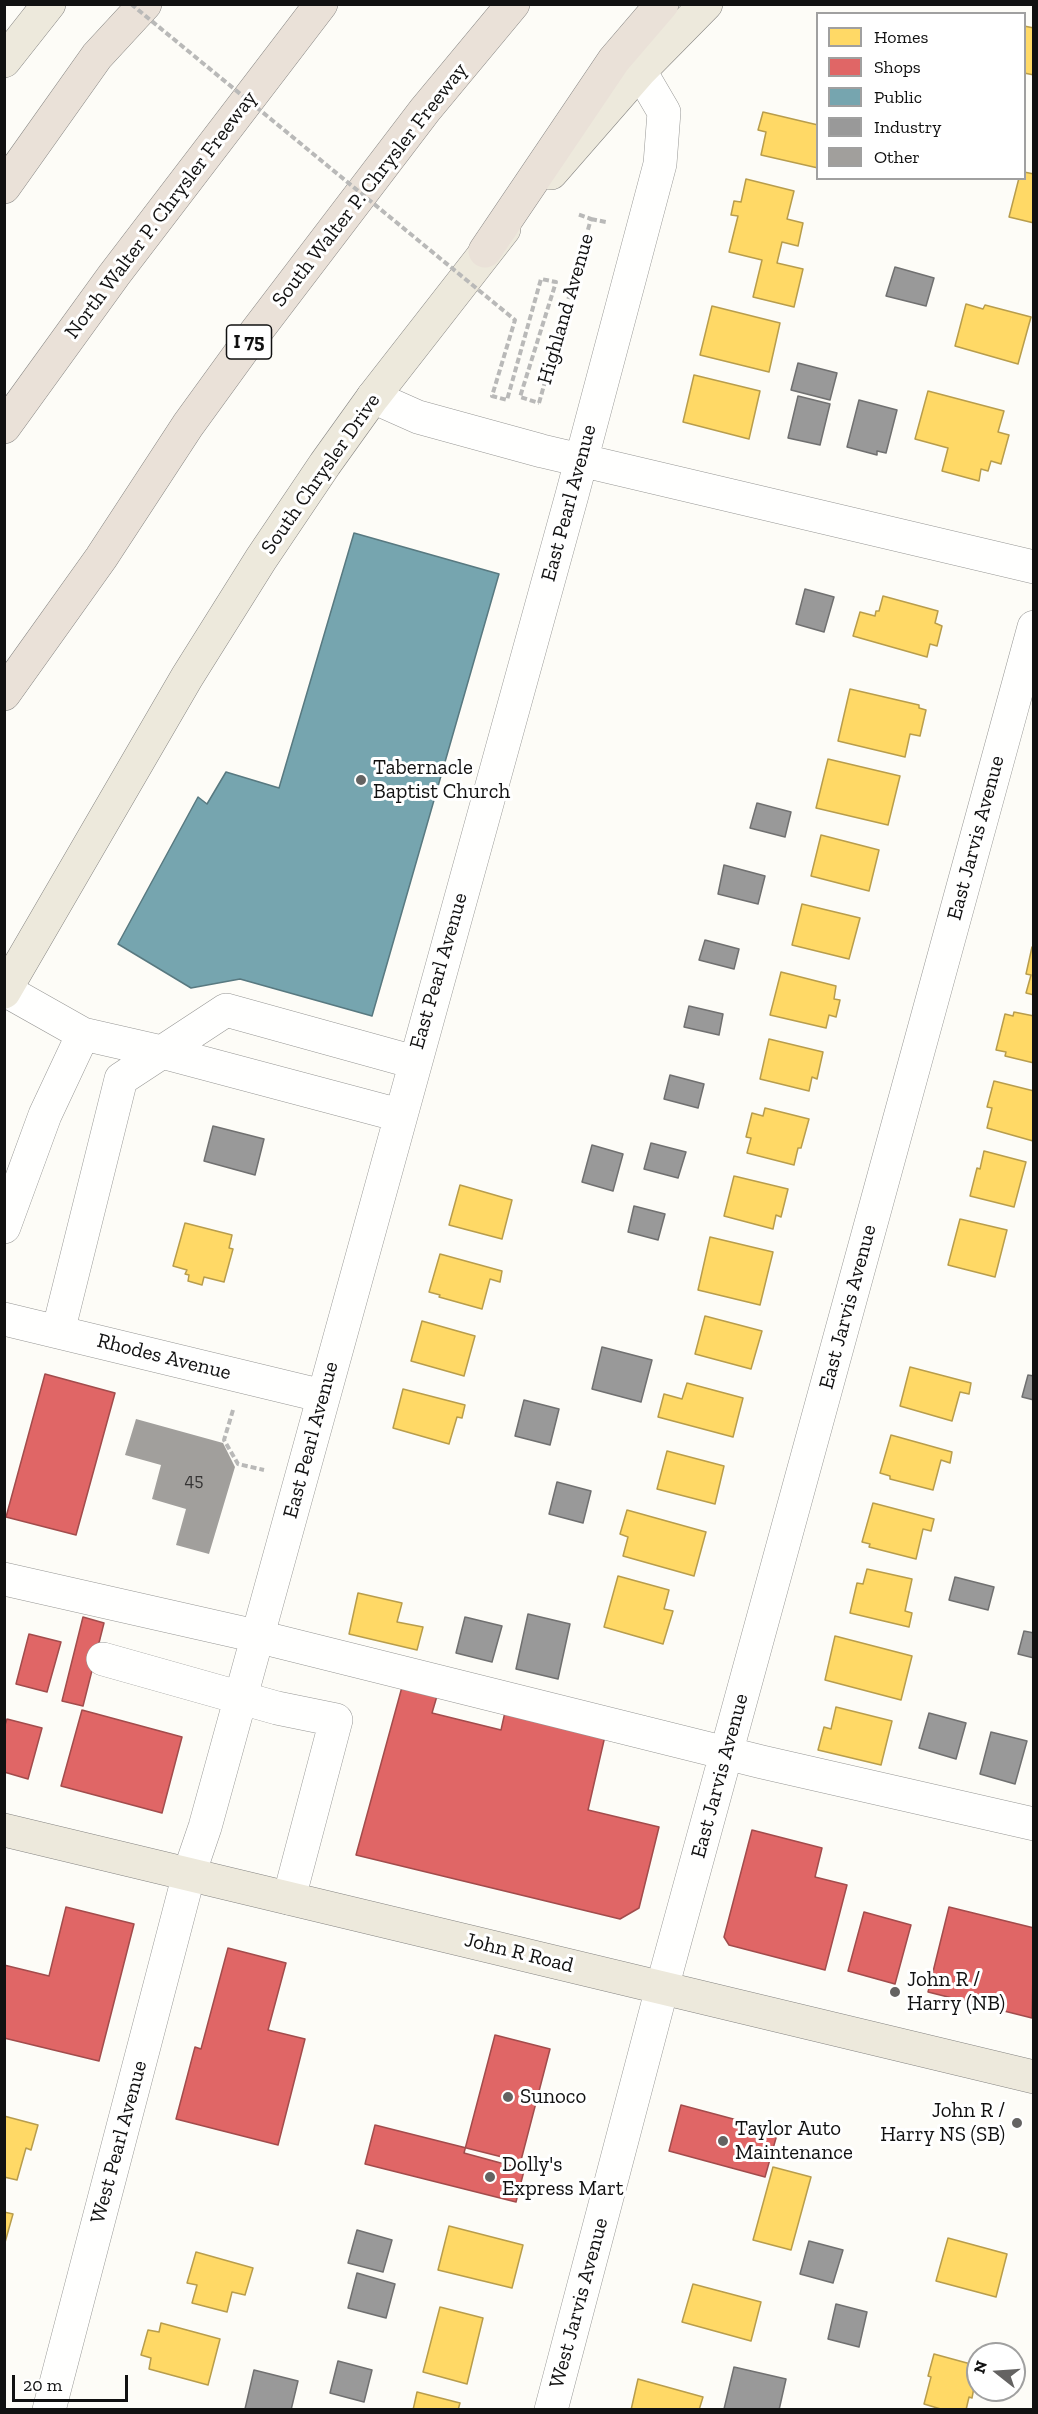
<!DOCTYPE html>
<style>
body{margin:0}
#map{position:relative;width:1038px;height:2414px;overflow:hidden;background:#fdfcf7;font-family:"Zilla Slab",serif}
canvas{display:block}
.frame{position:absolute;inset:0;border:6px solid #111;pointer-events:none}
.legend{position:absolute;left:816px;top:12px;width:210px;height:168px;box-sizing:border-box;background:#fff;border:2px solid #a0a0a0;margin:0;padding:8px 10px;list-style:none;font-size:18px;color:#111}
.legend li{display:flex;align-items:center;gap:12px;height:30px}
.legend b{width:30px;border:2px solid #a0a0a0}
.north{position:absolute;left:966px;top:2342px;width:60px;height:60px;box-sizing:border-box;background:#fff;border:2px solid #a0a0a0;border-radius:50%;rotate:287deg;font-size:16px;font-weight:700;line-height:24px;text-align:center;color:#111}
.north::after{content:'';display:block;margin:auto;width:21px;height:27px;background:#646362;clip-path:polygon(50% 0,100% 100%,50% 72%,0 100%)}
.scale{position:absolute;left:12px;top:2375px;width:116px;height:27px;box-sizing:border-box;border:3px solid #111;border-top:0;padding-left:8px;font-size:18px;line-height:21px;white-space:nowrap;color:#111;-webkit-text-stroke:4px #fff;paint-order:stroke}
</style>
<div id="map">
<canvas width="1038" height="2414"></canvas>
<div class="frame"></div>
<ul class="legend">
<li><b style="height:16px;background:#ffd966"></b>Homes</li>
<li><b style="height:16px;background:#e06666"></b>Shops</li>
<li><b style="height:16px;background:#76a5af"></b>Public</li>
<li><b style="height:16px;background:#999"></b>Industry</li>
<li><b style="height:16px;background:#a19f9c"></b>Other</li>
</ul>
<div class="north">N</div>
<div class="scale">20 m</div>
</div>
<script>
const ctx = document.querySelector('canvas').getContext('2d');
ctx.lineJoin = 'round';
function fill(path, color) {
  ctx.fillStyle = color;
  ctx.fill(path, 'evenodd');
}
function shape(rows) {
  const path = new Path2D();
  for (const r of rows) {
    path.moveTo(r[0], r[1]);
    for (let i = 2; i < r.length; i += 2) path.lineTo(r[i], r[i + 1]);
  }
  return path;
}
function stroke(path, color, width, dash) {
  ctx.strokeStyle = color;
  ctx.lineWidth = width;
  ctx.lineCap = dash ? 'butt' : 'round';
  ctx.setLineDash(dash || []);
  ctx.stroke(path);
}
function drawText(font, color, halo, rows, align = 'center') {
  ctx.font = font + ' "Zilla Slab",serif';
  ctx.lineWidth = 6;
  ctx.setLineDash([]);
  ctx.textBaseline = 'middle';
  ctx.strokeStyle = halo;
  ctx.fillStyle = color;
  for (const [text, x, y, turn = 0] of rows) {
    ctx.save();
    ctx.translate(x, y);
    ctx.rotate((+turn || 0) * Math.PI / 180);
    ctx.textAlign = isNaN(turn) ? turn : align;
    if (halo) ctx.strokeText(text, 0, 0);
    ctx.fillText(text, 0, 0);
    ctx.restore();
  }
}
const homes = shape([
 [1024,26,1034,28,1034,75,1024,73,1024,26],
 [763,112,818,125,818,168,761,155,766,132,758,130,763,112],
 [1024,172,1034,174,1034,223,1009,217,1019,178,1024,178,1024,172],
 [746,179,794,191,787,219,803,223,798,246,782,242,777,263,803,269,794,307,753,297,762,260,729,252,738,216,731,215,734,201,741,202,746,179],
 [966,304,983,309,985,305,1031,317,1018,364,955,346,966,304],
 [712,306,780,323,769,372,700,355,712,306],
 [694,375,760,391,749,439,683,422,694,375],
 [928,391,1004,411,998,432,1009,435,1001,464,991,461,988,471,981,469,979,481,942,471,948,448,915,439,928,391],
 [883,596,938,611,935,623,942,626,937,646,930,644,927,657,853,636,860,612,875,616,876,611,879,611,883,596],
 [850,689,919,705,919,708,926,710,920,736,910,734,905,757,838,741,850,689],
 [828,759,900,776,888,825,816,808,828,759],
 [821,835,879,850,869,891,811,876,821,835],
 [802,904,860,918,849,959,792,945,802,904],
 [1032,947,1034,948,1034,995,1026,993,1031,975,1026,974,1032,947],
 [781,972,836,986,834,999,840,1000,836,1017,829,1015,826,1028,770,1015,781,972],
 [1014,1012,1034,1016,1034,1063,1005,1056,1006,1052,996,1050,1005,1014,1013,1016,1014,1012],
 [769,1039,823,1052,817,1079,812,1077,809,1091,760,1079,769,1039],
 [994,1081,1034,1091,1033,1141,987,1128,992,1108,987,1107,994,1081],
 [765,1108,809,1119,801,1148,798,1148,794,1165,747,1153,751,1138,746,1137,752,1113,763,1116,765,1108],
 [984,1151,1026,1162,1014,1207,970,1196,977,1168,980,1169,984,1151],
 [734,1176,788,1189,781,1217,776,1215,773,1229,724,1216,734,1176],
 [460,1185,512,1200,502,1239,449,1225,460,1185],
 [960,1219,1007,1230,995,1277,948,1265,960,1219],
 [185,1223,232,1235,229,1248,233,1249,224,1282,204,1277,202,1285,188,1281,189,1275,185,1274,187,1270,173,1266,185,1223],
 [710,1237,773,1252,760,1305,698,1290,710,1237],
 [440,1254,502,1271,500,1282,490,1279,482,1309,439,1297,440,1295,429,1292,440,1254],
 [705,1316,762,1331,751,1369,695,1354,705,1316],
 [422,1321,475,1336,464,1376,411,1361,422,1321],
 [910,1367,971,1383,969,1394,960,1392,952,1421,900,1406,910,1367],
 [687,1383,743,1398,733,1437,658,1417,664,1394,682,1399,687,1383],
 [403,1389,465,1405,462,1418,457,1417,449,1444,393,1428,403,1389],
 [891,1435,952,1452,950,1463,941,1460,933,1490,890,1479,890,1476,880,1473,891,1435],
 [667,1451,724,1466,715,1504,657,1489,667,1451],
 [873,1503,934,1519,931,1531,923,1529,916,1559,869,1547,870,1544,862,1542,873,1503],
 [627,1510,706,1532,694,1576,623,1556,628,1537,620,1534,627,1510],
 [867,1569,912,1579,905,1611,912,1613,909,1627,850,1613,857,1583,863,1584,867,1569],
 [618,1576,669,1590,664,1609,673,1611,663,1644,604,1627,618,1576],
 [358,1593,402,1603,397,1622,423,1627,417,1650,349,1634,358,1593],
 [835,1636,912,1656,901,1700,825,1680,835,1636],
 [836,1707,892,1721,881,1765,818,1750,824,1727,831,1729,836,1707],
 [4,2116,38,2125,31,2150,26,2148,17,2180,4,2177,4,2116],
 [773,2167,811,2177,791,2250,753,2240,773,2167],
 [4,2212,13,2214,4,2246,4,2212],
 [449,2226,523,2245,512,2288,438,2270,449,2226],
 [948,2238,1007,2254,996,2297,936,2281,948,2238],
 [196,2252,253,2268,245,2295,232,2292,227,2312,192,2303,197,2285,187,2283,196,2252],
 [693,2284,761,2302,751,2341,682,2322,693,2284],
 [440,2307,483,2318,467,2384,423,2372,440,2307],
 [161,2323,220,2339,208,2385,149,2369,151,2358,141,2355,148,2330,159,2332,161,2323],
 [934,2354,978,2366,972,2398,969,2397,966,2410,944,2410,924,2404,931,2377,928,2376,934,2354],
 [638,2379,703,2397,699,2410,631,2410,638,2379],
 [417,2392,460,2403,458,2410,413,2410,417,2392]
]);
fill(homes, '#ffd966');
stroke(homes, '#b89d4c', 1.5);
const shops = shape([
 [45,1374,115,1393,76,1535,6,1517,45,1374],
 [83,1617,104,1623,83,1706,62,1701,83,1617],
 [29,1634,61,1642,47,1692,16,1684,29,1634],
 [402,1687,437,1696,432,1713,501,1730,505,1712,605,1736,588,1810,659,1827,639,1908,620,1919,356,1855,402,1687],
 [82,1710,182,1737,162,1813,61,1786,82,1710],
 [7,1719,42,1728,28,1779,4,1772,4,1728,7,1719],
 [752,1830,822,1848,815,1877,847,1885,825,1970,729,1945,724,1937,752,1830],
 [66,1907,134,1924,99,2061,4,2038,4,1965,49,1976,66,1907],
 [949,1907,1034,1928,1032,2018,928,1992,949,1907],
 [864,1912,911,1925,895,1984,848,1971,864,1912],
 [228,1948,286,1963,268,2030,305,2039,278,2145,176,2119,195,2047,201,2049,228,1948],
 [495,2035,550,2049,519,2168,464,2153,495,2035],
 [681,2105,778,2131,765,2177,669,2151,681,2105],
 [375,2125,526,2163,516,2202,365,2164,375,2125]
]);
fill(shops, '#e06666');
stroke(shops, '#a24c4c', 1.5);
const public = shape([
 [354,533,499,574,372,1016,240,979,191,988,118,944,198,797,207,804,226,772,279,788,354,533]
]);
fill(public, '#76a5af');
stroke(public, '#587980', 1.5);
const industry = shape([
 [895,267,934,278,926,306,886,296,895,267],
 [798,363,837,373,830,400,791,390,798,363],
 [798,396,830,404,820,445,788,438,798,396],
 [859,400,897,410,886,453,877,451,877,455,847,447,859,400],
 [805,589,834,597,824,632,796,624,805,589],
 [757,803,791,812,785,837,750,828,757,803],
 [724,865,765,876,758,904,718,894,724,865],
 [705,940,739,949,734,969,699,960,705,940],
 [689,1006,723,1014,719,1035,684,1027,689,1006],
 [670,1075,704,1084,698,1108,664,1099,670,1075],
 [213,1126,264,1139,255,1175,204,1161,213,1126],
 [651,1143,686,1152,678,1178,644,1169,651,1143],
 [592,1145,623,1154,613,1191,582,1182,592,1145],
 [634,1206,665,1214,658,1240,628,1232,634,1206],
 [602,1347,652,1360,641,1402,592,1389,602,1347],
 [1028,1375,1034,1376,1034,1400,1022,1397,1028,1375],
 [524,1400,559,1409,550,1445,515,1436,524,1400],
 [557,1482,591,1491,583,1523,549,1514,557,1482],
 [955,1577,994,1587,988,1610,949,1600,955,1577],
 [528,1614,570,1624,558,1679,516,1669,528,1614],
 [465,1617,502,1626,492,1662,456,1653,465,1617],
 [1024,1631,1034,1633,1034,1658,1018,1654,1024,1631],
 [929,1713,966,1723,956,1759,919,1748,929,1713],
 [991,1732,1027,1741,1015,1784,980,1774,991,1732],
 [357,2230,392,2240,383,2272,348,2263,357,2230],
 [809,2241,843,2250,833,2283,800,2274,809,2241],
 [357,2273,395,2284,386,2318,348,2308,357,2273],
 [836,2304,867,2312,859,2347,828,2339,836,2304],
 [338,2361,372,2370,364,2402,330,2393,338,2361],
 [734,2367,786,2379,779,2410,724,2409,734,2367],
 [254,2370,298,2381,291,2410,245,2409,254,2370]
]);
fill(industry, '#999');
stroke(industry, '#707070', 1.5);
fill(shape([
 [136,1419,223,1443,235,1467,209,1554,176,1545,186,1509,152,1499,161,1465,125,1455]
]), '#a19f9c');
const minor = shape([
 [373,397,418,417,542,451,1034,567],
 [5,990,83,1034],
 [4,1227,45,1115,83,1034,162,1052,399,1115],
 [4,1319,323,1396],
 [58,1332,121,1079,226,1010,414,1062],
 [4,1579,256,1636,762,1762,1034,1824],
 [103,1659,277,1708,336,1720,289,1898],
 [49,2410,189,1874,205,1827,572,495,660,164,664,112,640,71],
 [551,2410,662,1988,1034,627]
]);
const major = shape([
 [4,61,49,4],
 [551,173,640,71,706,4],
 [4,992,187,677,261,559,325,464,373,397,504,229],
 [4,1830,1034,2077]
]);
const highway = shape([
 [4,187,97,56,145,4],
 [485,251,614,60,662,4],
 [4,427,114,275,321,4],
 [4,694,101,558,188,425,246,345,425,110,513,4]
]);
stroke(minor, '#979795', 34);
stroke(major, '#858482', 34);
stroke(highway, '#858482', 34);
stroke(shape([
 [591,219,606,222],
 [539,403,591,219,577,214],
 [233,1410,224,1440,238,1464,264,1470]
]), '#b9b9b8', 4, [6, 3]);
stroke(minor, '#fffffe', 33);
stroke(major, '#ede9dc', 33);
stroke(highway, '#eae1d8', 33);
stroke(shape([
 [131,4,515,320,492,396,507,400,541,279,556,282,520,397,539,403]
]), '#b9b9b8', 4, [6, 3]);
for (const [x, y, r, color] of [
 [361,780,6,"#646362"],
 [895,1992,6,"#646362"],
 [508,2097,6,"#646362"],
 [1017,2123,6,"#646362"],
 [723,2141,6,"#646362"],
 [490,2177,6,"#646362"]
]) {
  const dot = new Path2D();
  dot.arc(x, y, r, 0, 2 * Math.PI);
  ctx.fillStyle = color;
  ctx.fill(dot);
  stroke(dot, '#fff', 2);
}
drawText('18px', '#353434', null, [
 ["45",194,1481]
]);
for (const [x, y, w] of [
 [249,342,45]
]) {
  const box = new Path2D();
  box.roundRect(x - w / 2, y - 17, w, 34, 4.5);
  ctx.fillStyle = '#fff';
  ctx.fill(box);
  stroke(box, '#111', 1.5);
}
drawText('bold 20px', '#111', null, [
 ["I 75",249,342]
]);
drawText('21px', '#111', '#fff', [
 ["South Walter P. Chrysler Freeway",370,185,-52],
 ["North Walter P. Chrysler Freeway",161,215,-53],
 ["Highland Avenue",566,309,-74],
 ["South Chrysler Drive",321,474,-55],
 ["East Pearl Avenue",569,503,-75],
 ["East Jarvis Avenue",976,838,-75],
 ["East Pearl Avenue",439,971,-74],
 ["East Jarvis Avenue",848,1307,-75],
 ["Rhodes Avenue",164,1357,14],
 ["East Pearl Avenue",311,1440,-75],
 ["East Jarvis Avenue",720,1776,-75],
 ["John R Road",519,1953,14],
 ["West Pearl Avenue",119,2142,-75],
 ["West Jarvis Avenue",579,2303,-75]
]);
drawText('21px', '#111', '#fff', [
 ["Tabernacle",373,768],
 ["Baptist Church",373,792],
 ["John R /",907,1980],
 ["Harry (NB)",907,2004],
 ["Sunoco",520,2097],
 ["John R /",1005,2111,"right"],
 ["Harry NS (SB)",1005,2135,"right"],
 ["Taylor Auto",735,2129],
 ["Maintenance",735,2153],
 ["Dolly's",502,2165],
 ["Express Mart",502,2189]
], 'left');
</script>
